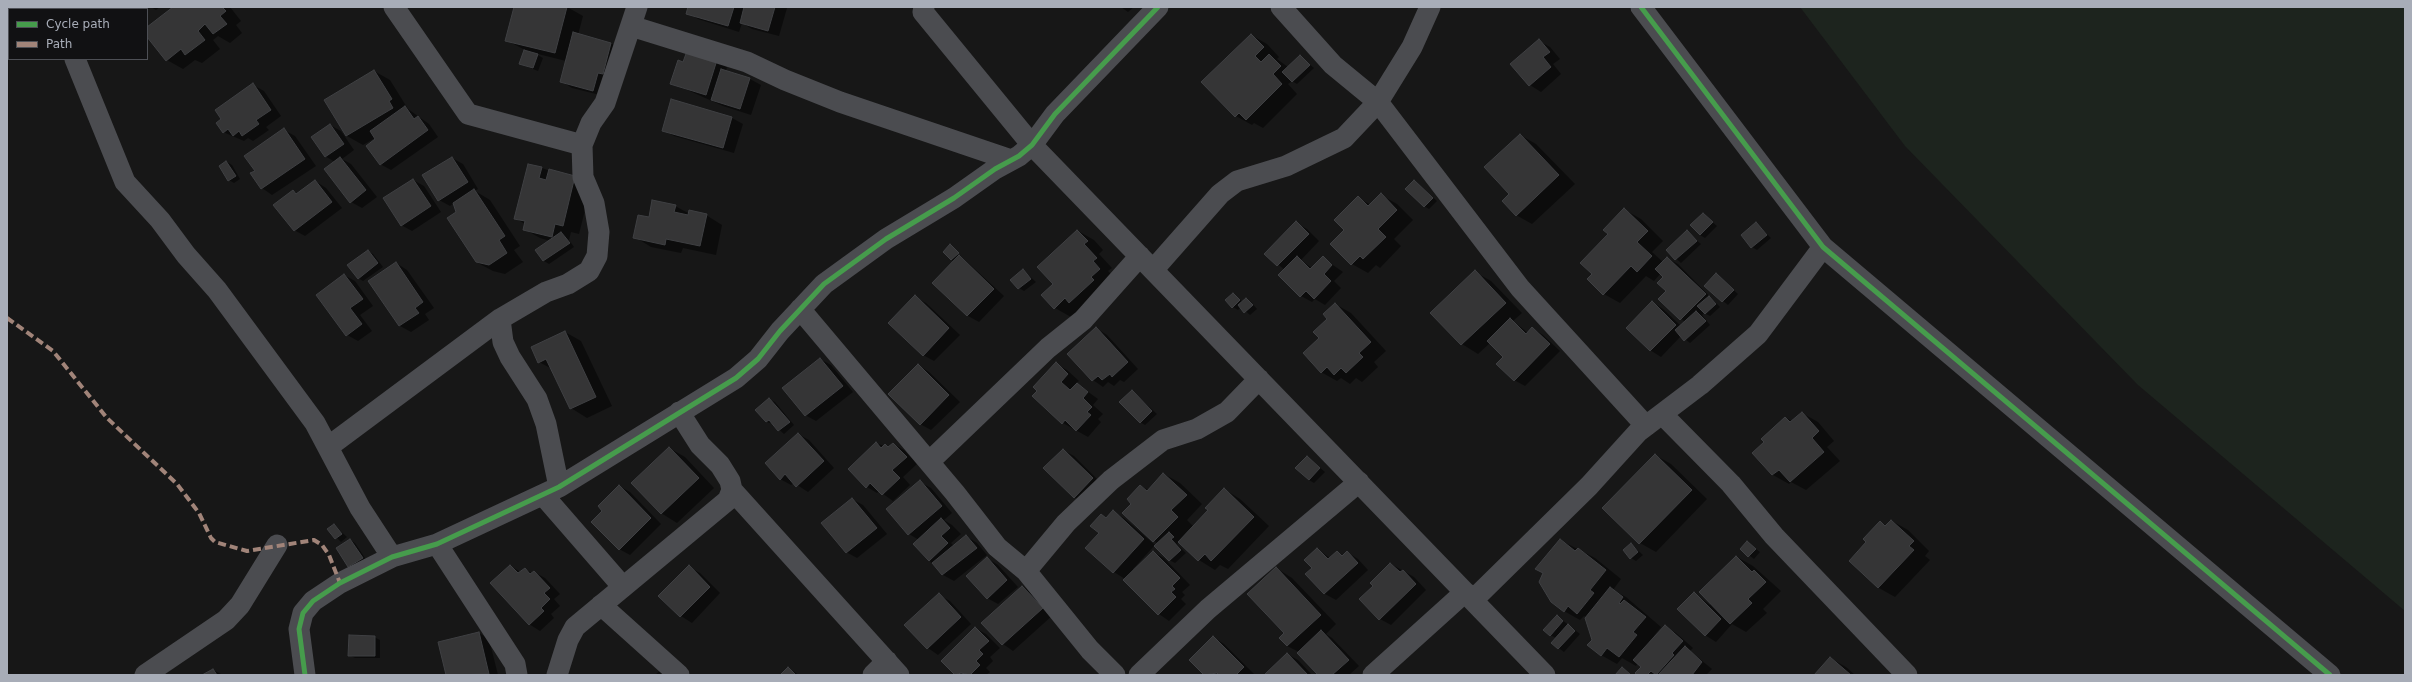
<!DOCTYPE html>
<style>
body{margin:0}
#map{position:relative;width:2412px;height:682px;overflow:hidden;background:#171717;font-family:"DejaVu Sans",sans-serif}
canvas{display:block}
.frame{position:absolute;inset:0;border:8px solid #a8adb8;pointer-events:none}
.legend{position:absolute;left:8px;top:8px;width:140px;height:52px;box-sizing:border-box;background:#111113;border:1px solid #4d4f55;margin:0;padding:5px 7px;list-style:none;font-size:12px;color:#a8adb8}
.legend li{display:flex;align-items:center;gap:8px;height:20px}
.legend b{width:20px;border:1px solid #4d4f55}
</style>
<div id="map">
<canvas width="2412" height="682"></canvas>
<div class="frame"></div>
<ul class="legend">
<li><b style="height:5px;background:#469c4c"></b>Cycle path</li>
<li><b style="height:5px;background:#a18479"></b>Path</li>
</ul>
</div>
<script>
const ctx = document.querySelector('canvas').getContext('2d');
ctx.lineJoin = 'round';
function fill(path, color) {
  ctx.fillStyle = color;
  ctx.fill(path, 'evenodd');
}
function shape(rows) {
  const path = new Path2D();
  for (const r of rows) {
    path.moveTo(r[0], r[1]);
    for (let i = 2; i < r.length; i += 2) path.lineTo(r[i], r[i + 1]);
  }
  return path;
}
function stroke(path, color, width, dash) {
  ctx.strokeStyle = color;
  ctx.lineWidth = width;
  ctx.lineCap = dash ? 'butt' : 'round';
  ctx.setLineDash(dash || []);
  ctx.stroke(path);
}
fill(shape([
 [1800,7,2405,7,2405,611,2138,385,1905,146]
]), '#1d241e');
fill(shape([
 [151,7,160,7,156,10],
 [174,7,230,7,241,21,236,25,242,33,230,43,218,36,213,40,220,49,202,63,195,60,183,69,167,60,147,36,147,28],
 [515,7,567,7,583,16,578,35,611,43,622,50,604,96,572,88,561,81,566,61,534,53,543,58,538,71,520,64,525,50,506,40],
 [689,7,784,7,787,8,779,36,752,29,742,23,739,32,698,19,688,13],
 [1121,7,1134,7,1128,12],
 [1251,35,1267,44,1279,57,1277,59,1288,67,1300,56,1314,68,1297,84,1292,81,1288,84,1297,94,1263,128,1254,123,1252,125,1236,116,1202,82],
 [1539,41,1550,47,1560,59,1553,64,1561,74,1541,92,1530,85],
 [716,61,727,67,726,71,750,79,761,85,751,115,723,106,672,83,684,63],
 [374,71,390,80,408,109,429,124,438,137,391,170,380,164,375,138,363,145,347,136,326,100],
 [253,85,264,91,281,116,266,127,269,130,253,141,248,138,244,141,223,132],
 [671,101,732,118,743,124,734,153,674,136,663,130],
 [330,125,341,131,354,150,342,159,351,164,377,197,362,208,351,202,335,162,325,156],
 [284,130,295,136,316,166,272,195,262,188,256,171],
 [1520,135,1536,144,1575,184,1532,224,1516,215,1510,194],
 [452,158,463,164,478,189,475,191,490,200,520,246,514,250,523,262,505,274,493,271,476,262,454,203,450,206,439,200],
 [227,162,232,165,240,179,234,183,229,180],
 [542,168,591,186,579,234,571,232,569,240,574,247,549,264,544,261,536,250,550,241,540,238,524,229,525,224,515,218],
 [413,180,424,186,441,212,412,231,401,225],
 [315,181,326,188,342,208,305,236,294,230,293,191,298,194],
 [1414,181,1437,201,1429,209,1424,206],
 [1381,195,1397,204,1413,220,1394,239,1401,246,1380,268,1376,265,1368,273,1352,264,1332,244,1346,230,1358,198,1371,205],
 [675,206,690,214,706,215,722,225,716,255,683,248,681,253,651,247,635,237,649,218],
 [1625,210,1641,219,1663,241,1652,252,1663,262,1667,258,1678,264,1720,307,1710,316,1704,313,1702,315,1710,325,1690,343,1681,336,1661,357,1650,350,1652,302,1663,309,1681,326,1685,322,1660,299,1667,291,1665,277,1661,273,1654,281,1646,276,1620,303,1604,294,1593,274,1609,234],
 [1703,214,1717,226,1705,238,1700,235],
 [1296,223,1307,229,1319,241,1301,260,1313,269,1323,258,1343,272,1334,281,1341,288,1325,305,1315,299,1312,302,1301,296,1285,270,1265,254],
 [1756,223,1771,238,1757,250,1752,247],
 [1078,231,1094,240,1103,250,1099,254,1112,268,1108,271,1116,279,1071,317,1055,308,1054,284],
 [1687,232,1701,244,1681,263,1667,250],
 [950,246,1004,296,979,322,968,316,933,283,954,261,951,260],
 [368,251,373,254,383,267,363,281,358,278],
 [396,263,407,270,434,308,425,314,429,320,411,332,400,326,369,281],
 [1023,270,1036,282,1024,291,1019,288],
 [1475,272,1491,281,1522,313,1513,321,1528,333,1532,328,1543,335,1560,351,1525,386,1514,380,1504,357,1490,343,1478,354,1462,344,1432,313],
 [1716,274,1738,294,1728,305,1705,286],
 [344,275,355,281,373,306,360,315,372,331,358,341,347,335],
 [1233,294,1243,302,1246,299,1251,302,1257,309,1250,315,1241,307,1238,310,1233,307],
 [915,297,926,303,960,335,934,361,923,355],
 [1335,304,1351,313,1386,351,1374,362,1378,367,1362,382,1356,378,1350,384,1341,378,1337,381,1321,372,1320,338],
 [1096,328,1107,335,1138,369,1124,382,1120,380,1114,386,1108,382,1103,387,1093,380],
 [565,332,581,341,612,406,587,418,571,408,552,369,539,362],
 [820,359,831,365,853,392,816,421,805,415],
 [1056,364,1067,370,1079,381,1076,383,1098,399,1093,405,1103,414,1098,419,1101,422,1088,437,1063,423],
 [918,365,929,372,960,402,931,430,920,424],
 [1132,391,1157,414,1145,425,1140,422],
 [769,399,775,402,794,425,784,434,773,424,767,422,757,410],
 [1802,413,1818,422,1834,441,1827,447,1840,461,1806,490,1791,482,1789,484,1773,475,1754,453,1766,443,1786,418,1792,421],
 [798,434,809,440,834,468,808,492,794,483,791,485,780,479],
 [876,443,889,448,893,444,904,450,917,464,903,477,910,485,893,501,879,491,877,493,867,487],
 [669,448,685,457,714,488,677,523,661,513],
 [1063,450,1074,456,1103,485,1085,503,1074,497],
 [1655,455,1671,464,1707,499,1656,552,1640,543],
 [1307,457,1325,472,1314,483,1309,480],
 [1164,474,1180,483,1202,504,1187,520,1194,527,1210,510,1224,489,1240,499,1269,526,1228,569,1220,565,1215,570,1199,560,1179,541,1177,544,1186,553,1175,563,1169,560,1158,544,1124,513,1133,504,1141,486,1148,490],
 [920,482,931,488,952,513,944,520,952,525,961,534,951,543,954,546,966,536,977,543,987,555,954,581,943,575,929,560,919,540,909,534,888,509],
 [619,486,630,492,661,524,630,555,619,549,604,511],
 [852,499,863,505,887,534,857,558,846,552],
 [1113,512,1124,518,1155,545,1133,569,1134,570,1153,552,1164,558,1190,585,1182,592,1185,595,1181,599,1186,604,1169,621,1159,614,1125,579,1114,572,1100,532,1107,519],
 [1892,521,1908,530,1929,551,1925,556,1930,560,1895,597,1879,588,1850,560,1867,542,1880,522,1887,526],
 [334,525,347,537,341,542,328,529],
 [350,540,355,543,367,561,354,570,349,567,337,549],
 [1560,540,1595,558,1621,579,1613,590,1626,597,1661,627,1649,642,1650,643,1665,627,1676,633,1693,648,1690,651,1712,669,1706,675,1639,675,1643,667,1638,663,1636,666,1622,658,1617,664,1601,655,1593,640,1586,617,1584,616,1580,620,1564,611],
 [1747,542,1760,552,1754,559,1741,549],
 [1631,544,1643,555,1636,561,1631,558],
 [1317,549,1330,558,1337,552,1343,556,1347,552,1358,559,1368,570,1336,600,1325,594,1307,574,1314,568],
 [1737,557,1753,566,1781,591,1763,609,1767,613,1746,632,1732,624,1716,642,1705,635,1694,593,1710,605],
 [987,558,998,565,1018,587,998,604,987,598],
 [1391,564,1414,577,1426,590,1391,625,1380,619],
 [510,566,521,572,525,569,532,573,534,572,545,578,560,594,554,599,560,606,551,614,554,618,540,631,529,624],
 [689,567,700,573,720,593,692,623,681,616,660,596],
 [1276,568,1292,578,1336,624,1326,634,1332,638,1359,666,1349,675,1319,675,1299,652,1287,646],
 [1023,587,1033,593,1053,615,1013,651,1003,644],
 [939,595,950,601,971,624,938,655,928,648],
 [1557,616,1580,634,1564,652,1552,643,1556,638,1550,635],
 [975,628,986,634,1000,648,990,657,993,661,986,668,990,672,986,675,957,675,943,661],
 [479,633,489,639,498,675,447,675,439,642],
 [374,637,380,640,380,658,355,658,349,655],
 [1213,637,1224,644,1254,674,1206,675,1190,660],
 [1287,654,1298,660,1312,675,1265,675],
 [1830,658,1846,667,1855,675,1815,675],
 [663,668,675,675,655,675],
 [788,668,799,675,782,675],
 [213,670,223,675,204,675]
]), '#0007');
const building = shape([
 [173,7,222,7,226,11,220,16,227,24,213,34,205,24,198,31,205,40,185,55,181,49,166,61,147,37,147,27,173,7],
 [514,7,567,7,555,53,505,41,514,7],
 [688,7,734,7,728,26,686,14,688,7],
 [744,7,775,7,768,31,740,23,744,7],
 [573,32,611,43,603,74,598,73,593,91,560,82,573,32],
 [1251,34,1264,47,1255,56,1261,62,1269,54,1281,66,1273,74,1282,84,1246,120,1239,113,1235,117,1201,82,1251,34],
 [1539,39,1550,52,1543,57,1551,67,1529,86,1510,64,1539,39],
 [524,50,538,54,533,68,519,64,524,50],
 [687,51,717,60,706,95,670,84,678,60,683,62,687,51],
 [1300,55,1310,65,1292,82,1282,72,1300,55],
 [721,69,750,78,740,109,711,100,721,69],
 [374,70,392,99,389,101,393,108,346,136,324,100,374,70],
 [253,83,271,110,256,120,259,124,242,136,239,131,233,136,228,129,223,133,216,123,221,119,215,110,253,83],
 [671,99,732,117,723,148,662,131,671,99],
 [405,106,414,119,418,116,428,130,380,165,366,146,375,139,370,131,405,106],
 [330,124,344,144,325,157,311,137,330,124],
 [284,128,305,159,261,189,250,173,255,171,244,156,284,128],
 [1520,134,1559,175,1516,216,1502,201,1509,194,1484,167,1520,134],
 [340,157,366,190,350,203,324,169,340,157],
 [452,157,468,182,438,201,422,175,452,157],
 [226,161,236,176,228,181,219,166,226,161],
 [528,164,542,167,539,178,546,180,549,169,575,176,563,226,555,224,552,237,523,230,525,221,514,219,528,164],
 [413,179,431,206,401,226,383,198,413,179],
 [315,180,332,202,294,231,273,205,293,190,296,194,315,180],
 [1414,180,1433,198,1424,207,1405,189,1414,180],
 [474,189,505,236,499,240,507,253,489,265,476,262,447,218,456,212,453,203,474,189],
 [1381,193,1397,210,1378,229,1386,237,1363,259,1360,256,1351,265,1330,244,1344,230,1334,220,1358,196,1368,206,1381,193],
 [652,200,676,205,674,212,688,215,689,210,707,214,700,246,666,239,665,245,633,238,638,215,649,217,652,200],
 [1624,208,1648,231,1637,242,1652,256,1637,272,1631,266,1603,295,1587,279,1592,274,1580,263,1608,234,1603,230,1624,208],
 [1703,213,1713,222,1700,235,1690,225,1703,213],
 [1296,221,1309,234,1277,266,1264,254,1296,221],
 [1756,222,1767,235,1751,248,1741,235,1756,222],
 [1077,230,1088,241,1084,244,1097,258,1093,261,1100,269,1091,277,1094,280,1069,303,1065,298,1054,309,1041,295,1053,284,1037,267,1077,230],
 [1687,230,1697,241,1675,260,1666,250,1687,230],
 [561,232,570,243,543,261,535,250,561,232],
 [950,244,959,253,951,260,943,252,950,244],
 [368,250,378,263,358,279,347,265,368,250],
 [959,255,994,289,967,316,932,283,959,255],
 [1297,256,1310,269,1323,256,1332,265,1324,274,1331,281,1314,299,1306,291,1300,297,1278,275,1297,256],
 [1667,257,1706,294,1680,320,1658,299,1666,291,1657,283,1663,277,1655,269,1667,257],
 [396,262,423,302,415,308,419,313,399,326,368,281,396,262],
 [1023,269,1031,279,1018,289,1010,280,1023,269],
 [1475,270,1506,303,1461,345,1430,313,1475,270],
 [1716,273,1734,290,1722,302,1704,286,1716,273],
 [344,274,363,299,350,308,362,324,346,336,316,295,344,274],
 [1233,293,1240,300,1232,308,1225,300,1233,293],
 [915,295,949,328,923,356,888,323,915,295],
 [1709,296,1716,304,1705,314,1697,306,1709,296],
 [1246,298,1253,305,1244,313,1238,305,1246,298],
 [1652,301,1676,325,1650,351,1626,328,1652,301],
 [1335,303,1371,342,1359,353,1363,357,1346,373,1341,368,1334,375,1327,367,1321,373,1303,353,1319,338,1313,332,1327,319,1323,314,1335,303],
 [1696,311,1706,321,1684,341,1675,330,1696,311],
 [1510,318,1526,334,1532,327,1550,344,1514,381,1496,364,1503,357,1487,341,1510,318],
 [1096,327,1128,362,1112,377,1110,374,1102,380,1098,376,1092,381,1067,354,1096,327],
 [565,331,596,397,570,409,546,359,538,363,531,347,565,331],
 [820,358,843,386,805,416,782,388,820,358],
 [1056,362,1068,374,1061,382,1070,390,1077,383,1088,392,1083,398,1092,407,1087,412,1091,415,1076,431,1065,420,1062,424,1032,396,1037,391,1033,387,1056,362],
 [918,364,949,395,920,425,888,394,918,364],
 [1132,390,1152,411,1140,423,1119,402,1132,390],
 [769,398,790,422,778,431,769,420,766,422,755,410,769,398],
 [1802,412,1819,431,1812,438,1824,452,1790,482,1779,470,1772,475,1752,453,1764,442,1761,439,1785,417,1790,422,1802,412],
 [798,433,824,461,796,487,785,474,780,480,765,463,798,433],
 [876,442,881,448,885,444,888,447,893,443,907,457,892,470,900,478,882,495,870,483,866,488,848,469,876,442],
 [669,447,699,478,661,514,631,483,669,447],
 [1063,449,1093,478,1074,498,1043,468,1063,449],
 [1655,454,1692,490,1639,544,1602,508,1655,454],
 [1307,456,1320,468,1309,480,1295,468,1307,456],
 [1163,473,1187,495,1171,510,1178,517,1153,542,1122,513,1131,504,1127,499,1140,485,1147,491,1163,473],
 [920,480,942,506,908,535,886,509,920,480],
 [619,485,651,518,619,550,591,522,602,511,598,506,619,485],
 [1224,488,1254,517,1211,561,1205,554,1198,561,1178,542,1208,510,1205,508,1224,488],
 [852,498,877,528,846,553,821,523,852,498],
 [1113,510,1144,539,1113,573,1085,548,1099,533,1090,526,1101,514,1106,518,1113,510],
 [941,518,950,528,941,536,948,543,929,561,913,544,941,518],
 [1891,520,1914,541,1909,546,1914,550,1878,588,1849,561,1866,542,1863,539,1880,521,1885,526,1891,520],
 [334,524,342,534,335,539,327,529,334,524],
 [1169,532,1174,537,1171,539,1181,550,1169,561,1154,546,1169,532],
 [966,535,977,548,942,575,932,563,966,535],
 [350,539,363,558,348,567,336,548,350,539],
 [1560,539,1575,551,1578,548,1606,570,1590,590,1594,593,1577,614,1568,606,1564,612,1551,602,1539,582,1543,573,1535,569,1560,539],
 [1747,541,1756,549,1748,557,1740,549,1747,541],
 [1631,543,1638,552,1630,559,1623,550,1631,543],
 [1317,548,1328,559,1337,551,1342,556,1347,551,1358,563,1324,594,1305,574,1312,568,1304,560,1317,548],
 [1153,551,1180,578,1172,586,1175,589,1171,592,1176,597,1158,615,1123,580,1153,551],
 [1736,556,1752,572,1754,570,1766,582,1748,599,1752,603,1730,624,1699,592,1736,556],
 [987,557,1007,580,987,599,966,576,987,557],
 [1390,563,1400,572,1403,570,1416,584,1379,620,1359,599,1373,586,1370,583,1390,563],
 [510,565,518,573,525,568,530,574,534,571,550,588,544,593,550,599,541,608,544,611,529,625,490,583,510,565],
 [689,565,710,587,680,617,658,596,689,565],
 [1276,567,1321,615,1287,646,1279,638,1284,633,1247,594,1276,567],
 [1022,586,1043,608,1002,645,981,623,1022,586],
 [1610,587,1623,597,1619,603,1620,604,1624,600,1646,617,1633,632,1637,635,1619,657,1607,648,1601,656,1587,645,1592,640,1585,618,1610,587],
 [1694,592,1721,619,1705,636,1677,609,1694,592],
 [939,593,961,617,927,649,904,625,939,593],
 [1557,615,1563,621,1550,636,1543,630,1557,615],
 [1568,624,1575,631,1558,649,1551,643,1568,624],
 [1665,625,1683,641,1672,653,1674,655,1656,675,1651,671,1647,675,1637,675,1635,673,1641,667,1633,660,1665,625],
 [975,627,989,641,979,650,983,654,976,661,980,665,970,675,961,673,955,675,941,661,975,627],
 [1321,630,1349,660,1332,675,1318,675,1297,653,1321,630],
 [479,632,489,674,446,675,438,642,479,632],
 [349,635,375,636,375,656,348,656,349,635],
 [1213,636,1244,667,1236,675,1219,675,1217,673,1204,675,1189,660,1213,636],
 [1685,646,1702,662,1692,675,1658,675,1685,646],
 [1287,653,1308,675,1264,675,1287,653],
 [1830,657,1851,675,1814,675,1830,657],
 [788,667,796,675,780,675,788,667],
 [1622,667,1631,675,1615,675,1622,667],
 [213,669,217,675,202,675,213,669]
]);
fill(building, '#353536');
stroke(building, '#3f4043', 1);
stroke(shape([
 [50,7,51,9],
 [394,7,468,114,582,145],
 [924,7,923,12,1032,145,1545,675],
 [1281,7,1333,65,1378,102,1520,288,1646,426],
 [1641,7,1823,247,2330,675],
 [631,26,747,62,785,80,840,102,1011,160],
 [75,59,125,182,160,220,186,255,217,290,315,423,360,508,392,557],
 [1153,270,1220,194,1237,181,1286,166,1344,138,1378,102,1412,47,1430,7],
 [800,309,955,493,997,547,1026,571,1090,650,1115,675],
 [500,319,503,342,510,357,537,399,546,424,559,487],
 [1662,414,1731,484,1774,536,1907,675],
 [328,447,500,319,546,292,568,284,589,271,597,256,599,232,594,203,583,177,582,145,591,123,605,103,637,7],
 [929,462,1048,348,1083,320,1140,256],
 [732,490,899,675],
 [543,495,623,587],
 [437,544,515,664,517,675],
 [1026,571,1066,523,1111,480,1163,440,1197,429,1227,412,1259,379],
 [1473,600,1589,486,1638,432,1700,385,1758,334,1823,247],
 [601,605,679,675],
 [145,675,226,620,240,605,277,545],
 [305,675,299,629,303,613,313,601,340,583,392,557,437,544,559,487,736,378,758,359,780,331,824,284,886,239,954,198,995,169,1019,156,1032,145,1055,114,1158,7],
 [557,675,568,640,575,627,728,500,732,490,730,481,720,465,700,445,679,412],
 [873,675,887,661],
 [1139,675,1208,609,1359,482],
 [1373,675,1465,592]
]), '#4b4c50', 21);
stroke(shape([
 [7,318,53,351,107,418,177,484,199,513,211,538,215,542,247,551,314,540,322,545,329,555,340,583]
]), '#a18479', 4, [8, 4]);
stroke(shape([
 [1641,7,1823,247,2330,675],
 [305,675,299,629,303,613,313,601,340,583,392,557,437,544,559,487,736,378,758,359,780,331,824,284,886,239,954,198,995,169,1019,156,1032,145,1055,114,1158,7]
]), '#469c4c', 5);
</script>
